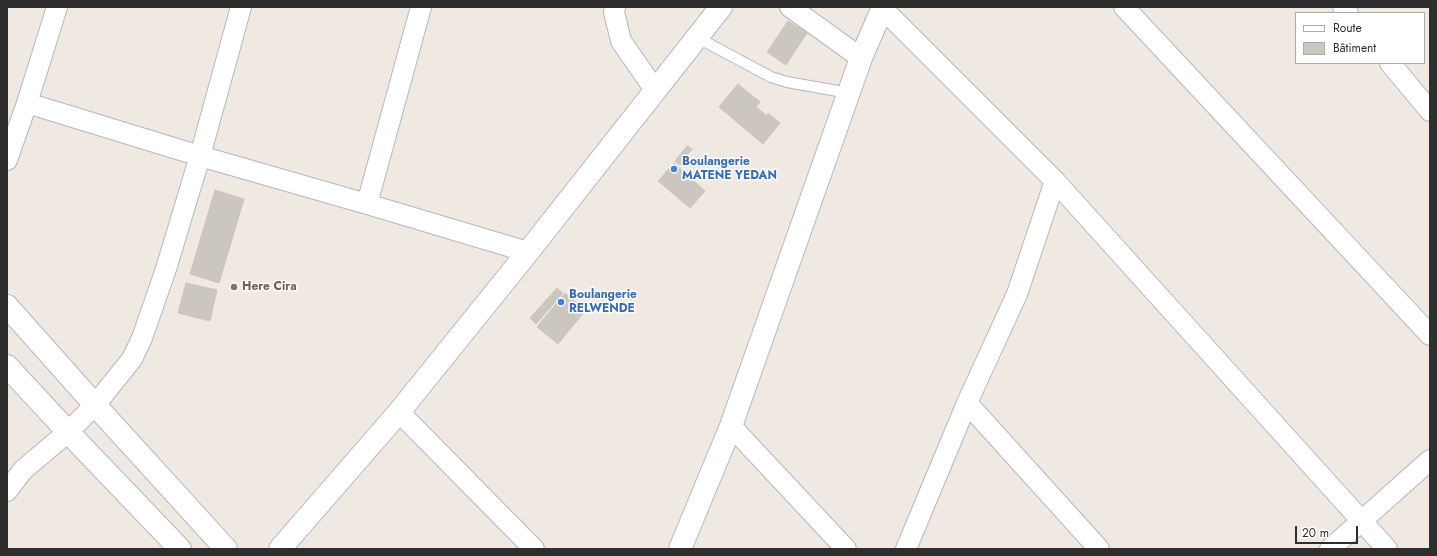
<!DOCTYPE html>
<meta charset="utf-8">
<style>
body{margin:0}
#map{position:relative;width:1437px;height:556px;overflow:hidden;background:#efe9e1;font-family:Jost,sans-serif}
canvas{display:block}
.frame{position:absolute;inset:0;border:8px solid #2e2e2e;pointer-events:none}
.legend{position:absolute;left:1295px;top:12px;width:130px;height:52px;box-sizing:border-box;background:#fff;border:1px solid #ababab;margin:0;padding:5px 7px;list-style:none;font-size:12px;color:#2e2e2e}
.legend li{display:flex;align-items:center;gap:8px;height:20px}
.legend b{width:20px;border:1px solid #ababab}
.scale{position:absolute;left:1295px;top:526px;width:63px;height:18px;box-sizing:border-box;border:2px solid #2e2e2e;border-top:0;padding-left:5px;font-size:12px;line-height:14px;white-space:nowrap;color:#2e2e2e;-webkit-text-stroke:3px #fff;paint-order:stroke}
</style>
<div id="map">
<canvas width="1437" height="556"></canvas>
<div class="frame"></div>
<ul class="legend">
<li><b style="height:5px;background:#fff"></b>Route</li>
<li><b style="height:11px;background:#cbc7bf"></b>Bâtiment</li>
</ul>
<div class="scale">20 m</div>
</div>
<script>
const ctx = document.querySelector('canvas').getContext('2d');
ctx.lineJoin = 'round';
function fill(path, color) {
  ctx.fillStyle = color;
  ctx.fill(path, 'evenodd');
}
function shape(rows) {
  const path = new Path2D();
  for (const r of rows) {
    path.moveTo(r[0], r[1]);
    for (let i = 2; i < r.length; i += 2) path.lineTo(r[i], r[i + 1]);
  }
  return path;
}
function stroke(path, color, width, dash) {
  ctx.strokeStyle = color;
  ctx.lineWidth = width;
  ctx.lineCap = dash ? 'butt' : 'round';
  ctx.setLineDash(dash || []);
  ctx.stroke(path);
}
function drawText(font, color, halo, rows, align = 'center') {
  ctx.font = font + ' Jost,sans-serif';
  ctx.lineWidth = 3;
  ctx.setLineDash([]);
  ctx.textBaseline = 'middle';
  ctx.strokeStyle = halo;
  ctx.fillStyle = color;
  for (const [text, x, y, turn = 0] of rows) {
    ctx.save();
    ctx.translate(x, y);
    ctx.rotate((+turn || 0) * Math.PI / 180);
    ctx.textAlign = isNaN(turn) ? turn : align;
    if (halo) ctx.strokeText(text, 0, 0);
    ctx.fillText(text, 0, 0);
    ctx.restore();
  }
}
const building = shape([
 [788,21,807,33,786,65,767,52,788,21],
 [738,84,760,102,756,107,767,116,768,113,780,123,763,144,719,107,738,84],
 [687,146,692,149,680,165,675,161,687,146],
 [674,163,705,191,690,208,658,181,674,163],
 [215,190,244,199,219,283,190,274,215,190],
 [186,283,217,290,210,321,178,313,186,283],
 [557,288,563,293,536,324,530,318,557,288],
 [565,293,586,310,558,344,537,327,565,293]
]);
fill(building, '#cbc7bf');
stroke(building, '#cbc5ba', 1);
const lane = shape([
 [698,38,771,77,787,82,849,93]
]);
const street = shape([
 [615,7,614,12,621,41,655,90],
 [790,7,861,58],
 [1124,7,1430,335],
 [1343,7,1348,13],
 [882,8,1055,181,1387,549],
 [1390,63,1430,111],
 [27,103,200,156,367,204,528,252],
 [7,160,27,103,57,7],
 [367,204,421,7],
 [967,403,1099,549],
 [399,412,534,549],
 [731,426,846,549],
 [7,491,23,470,68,432,95,405,132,359,142,338,166,269,200,156,241,7],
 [906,549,967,403,1017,294,1055,181],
 [1330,549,1430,460]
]);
const secondary = shape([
 [7,306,95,405,226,549],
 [7,366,68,432,180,549],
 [280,549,399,412,528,252,721,7],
 [680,549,731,426,861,58,883,7]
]);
stroke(lane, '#b4b7c1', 12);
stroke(street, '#b4b7c1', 22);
stroke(secondary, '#b4b7c1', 24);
stroke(lane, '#fff', 10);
stroke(street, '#fff', 20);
stroke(secondary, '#fff', 22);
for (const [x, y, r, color] of [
 [674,169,4,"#3f7fe0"],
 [234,287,4,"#8d6e63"],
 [561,302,4,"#3f7fe0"]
]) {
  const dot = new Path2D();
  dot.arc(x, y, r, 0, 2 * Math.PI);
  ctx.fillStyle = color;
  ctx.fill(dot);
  stroke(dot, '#fff', 1.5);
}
drawText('bold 12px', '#366cbe', '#fff', [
 ["Boulangerie",682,162],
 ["MATENE YEDAN",682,176],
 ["Boulangerie",569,295],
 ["RELWENDE",569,309]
], 'left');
drawText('bold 12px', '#785e54', '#fff', [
 ["Here Cira",242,287]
], 'left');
</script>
